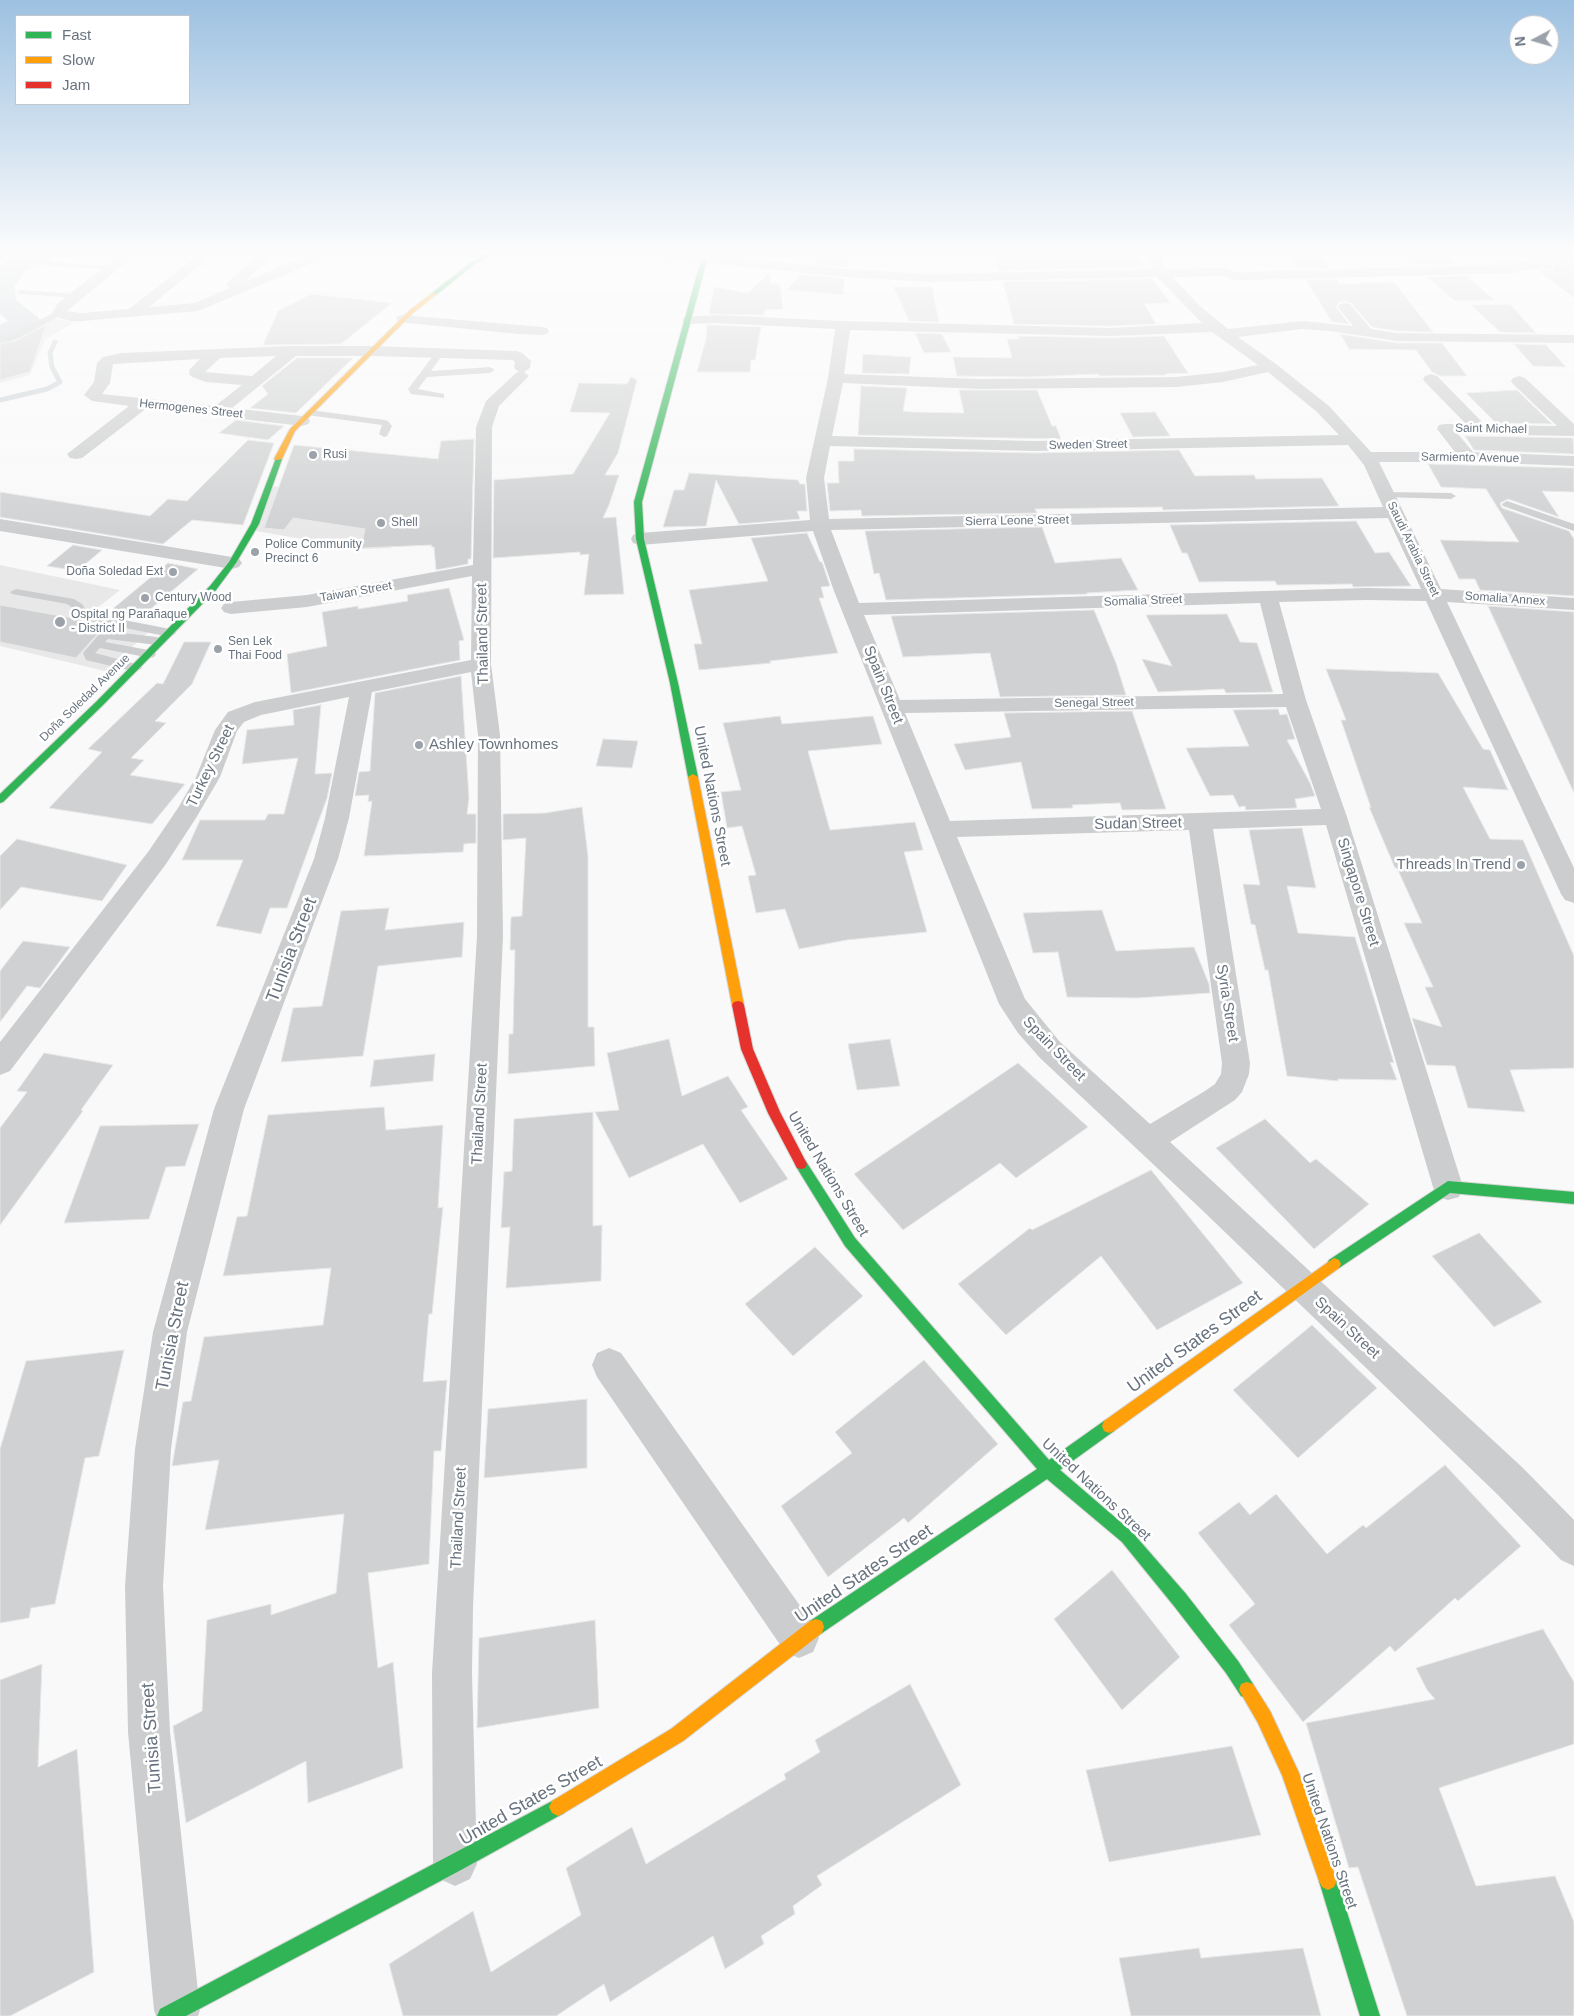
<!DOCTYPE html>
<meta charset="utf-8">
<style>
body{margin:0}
#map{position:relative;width:1574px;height:2016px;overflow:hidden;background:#f9f9f9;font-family:Arial,sans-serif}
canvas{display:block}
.legend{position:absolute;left:15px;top:15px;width:175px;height:90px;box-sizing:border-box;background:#fff;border:1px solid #c3c7cc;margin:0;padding:6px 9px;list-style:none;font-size:15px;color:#68737f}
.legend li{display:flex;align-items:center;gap:10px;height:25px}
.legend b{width:25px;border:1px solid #c3c7cc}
.north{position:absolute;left:1509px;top:15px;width:50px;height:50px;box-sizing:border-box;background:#fff;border:1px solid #c3c7cc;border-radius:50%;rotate:264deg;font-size:14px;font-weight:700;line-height:20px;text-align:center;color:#68737f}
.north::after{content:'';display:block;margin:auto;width:18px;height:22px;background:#9ba2aa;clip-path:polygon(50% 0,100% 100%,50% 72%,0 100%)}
</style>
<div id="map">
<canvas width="1574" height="2016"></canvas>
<ul class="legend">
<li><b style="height:6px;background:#30b455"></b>Fast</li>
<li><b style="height:6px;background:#ff9f0a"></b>Slow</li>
<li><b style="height:6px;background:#e5322d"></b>Jam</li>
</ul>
<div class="north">N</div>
</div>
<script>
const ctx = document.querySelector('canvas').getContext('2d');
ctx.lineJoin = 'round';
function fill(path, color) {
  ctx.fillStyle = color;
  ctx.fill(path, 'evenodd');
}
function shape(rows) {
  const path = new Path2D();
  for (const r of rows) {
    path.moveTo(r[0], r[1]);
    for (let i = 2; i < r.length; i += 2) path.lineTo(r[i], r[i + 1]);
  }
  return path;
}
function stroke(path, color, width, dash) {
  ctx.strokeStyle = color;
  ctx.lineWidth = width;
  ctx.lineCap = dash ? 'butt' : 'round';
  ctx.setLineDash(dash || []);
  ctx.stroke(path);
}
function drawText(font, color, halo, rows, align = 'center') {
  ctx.font = font + ' Arial,sans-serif';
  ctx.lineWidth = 5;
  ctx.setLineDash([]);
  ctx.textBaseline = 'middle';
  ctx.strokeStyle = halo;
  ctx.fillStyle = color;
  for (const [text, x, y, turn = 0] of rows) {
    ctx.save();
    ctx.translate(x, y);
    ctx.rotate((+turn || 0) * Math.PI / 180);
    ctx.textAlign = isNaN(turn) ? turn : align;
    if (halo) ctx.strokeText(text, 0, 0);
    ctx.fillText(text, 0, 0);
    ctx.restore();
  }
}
fill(shape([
 [46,317,75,322,45,340,30,375,0,383,0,338,8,337],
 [272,486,402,498,391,548,361,549,256,531],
 [0,565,120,590,88,615,153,628,105,671,0,646]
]), '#e8e8e9');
stroke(shape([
 [0,400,47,389,60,382,52,367,50,353,55,342]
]), '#ced4d7', 5);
fill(shape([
 [21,254,58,254,54,259,25,270,15,286,16,300,38,317,42,323,38,329,10,342,0,345,0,325,8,321,0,314,0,268,6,259,21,254]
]), '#ced4d7');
const building = shape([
 [821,254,849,254,847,267,812,264,821,254],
 [1016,254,1133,254,1144,267,999,271,996,257,1018,257,1016,254],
 [1289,254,1320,254,1329,268,1298,268,1289,254],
 [1400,254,1442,254,1454,264,1414,265,1400,254],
 [1516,254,1574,254,1574,298,1539,271,1553,270,1555,267,1553,262,1523,259,1516,254],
 [771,271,770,283,780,285,783,309,765,310,763,315,709,314,714,287,748,293,771,271],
 [801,274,845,279,843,295,787,290,801,274],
 [1467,276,1494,300,1455,301,1427,277,1467,276],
 [1152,279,1171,303,1144,304,1156,324,1110,326,1014,324,1003,282,1152,279],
 [1337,279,1340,284,1394,282,1433,332,1397,331,1372,327,1351,303,1345,301,1340,302,1336,307,1349,324,1332,322,1306,280,1337,279],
 [894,287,932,287,939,322,909,321,894,287],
 [311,294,392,303,341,344,263,345,278,311,311,294],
 [1510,304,1536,333,1500,332,1471,305,1510,304],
 [46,325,30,372,0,380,0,344,16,341,46,325],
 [707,325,761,327,755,360,751,360,750,372,697,372,706,339,707,325],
 [915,333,942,334,951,352,924,353,915,333],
 [1340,334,1397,343,1442,343,1467,376,1440,376,1432,372,1416,350,1349,349,1340,334],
 [1018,336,1110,338,1164,336,1188,373,1165,374,1166,375,1100,376,1098,374,1031,377,957,376,953,357,1012,358,1007,339,1019,339,1018,336],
 [1514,344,1546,345,1566,367,1533,366,1514,344],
 [863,354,911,357,909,374,862,373,863,354],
 [297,358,353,358,296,413,250,408,268,394,262,386,297,358],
 [631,377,637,380,618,453,605,475,619,475,609,505,603,518,616,517,624,594,584,595,589,554,580,555,580,552,493,558,494,480,573,474,610,413,570,412,579,383,627,384,631,377],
 [861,386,907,388,903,411,912,412,964,413,959,390,1037,390,1052,426,1056,426,1061,439,858,435,861,386],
 [1517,390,1552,424,1496,423,1466,393,1517,390],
 [1155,412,1170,436,1133,437,1120,413,1155,412],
 [236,420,284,426,268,440,219,433,236,420],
 [1465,436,1573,438,1574,454,1474,450,1465,436],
 [474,439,471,559,468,559,468,564,436,570,434,547,431,547,432,545,361,548,365,529,293,518,284,530,264,528,294,445,438,459,441,441,474,439],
 [248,440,274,443,243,525,192,520,163,544,0,517,0,492,150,516,168,499,187,501,248,440],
 [854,449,1034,453,1179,450,1195,476,1254,475,1256,479,1322,478,1339,506,1163,510,1162,507,1035,509,1037,513,862,516,861,510,830,511,827,483,839,483,838,461,854,461,854,449],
 [1428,464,1574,468,1574,492,1542,491,1559,517,1508,499,1500,503,1502,508,1569,531,1574,539,1574,596,1480,590,1475,579,1459,579,1440,540,1519,542,1486,489,1441,487,1428,464],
 [689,473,798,480,800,484,805,484,807,511,797,511,800,519,739,524,716,480,706,526,663,527,674,490,684,490,689,473],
 [1356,521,1375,553,1389,552,1411,586,1353,587,1352,584,1277,585,1275,581,1199,582,1187,553,1182,553,1170,525,1356,521],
 [1042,527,1055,563,1121,558,1138,590,1087,593,1087,594,886,600,879,573,874,574,865,531,1042,527],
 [807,533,820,562,822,562,830,586,821,587,824,598,819,598,838,653,770,661,771,663,699,670,694,644,702,644,689,590,768,581,751,538,807,533],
 [73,545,102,550,77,571,47,566,73,545],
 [168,563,198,569,141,617,110,611,168,563],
 [449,588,464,640,459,641,460,660,291,693,287,654,327,646,322,612,358,606,358,609,408,601,407,595,449,588],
 [0,605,78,619,111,627,100,631,76,658,0,642,0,605],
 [1488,606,1574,612,1574,793,1488,606],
 [1094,610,1116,663,1126,695,1000,697,990,653,903,657,891,616,1094,610],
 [1227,614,1240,642,1257,643,1273,692,1226,693,1224,689,1158,692,1142,659,1172,666,1146,615,1227,614],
 [184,642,211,642,192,684,155,721,166,723,131,758,144,760,130,775,185,784,152,824,49,808,102,752,88,749,157,683,163,684,184,642],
 [1326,669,1438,673,1483,749,1490,750,1508,790,1463,787,1490,839,1523,840,1574,956,1574,1068,1510,1070,1525,1112,1468,1108,1455,1066,1427,1065,1412,1018,1442,1027,1425,987,1433,987,1404,923,1422,923,1397,868,1395,868,1369,807,1371,808,1341,720,1346,720,1326,669],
 [461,676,469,798,467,814,476,814,476,843,464,844,463,852,364,856,372,801,368,802,369,795,355,796,359,772,370,771,375,693,461,676],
 [321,705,315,774,332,773,327,798,287,908,270,908,261,934,216,926,243,860,182,860,200,820,265,820,268,814,284,814,298,758,242,764,247,730,294,725,293,710,321,705],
 [1278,709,1280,715,1287,714,1295,739,1287,740,1310,783,1315,796,1295,799,1297,808,1246,810,1245,806,1239,807,1233,795,1210,796,1186,748,1249,746,1233,710,1278,709],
 [1132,711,1166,809,1122,810,1120,803,1072,805,1073,808,1032,809,1021,762,965,770,954,744,1011,737,1004,713,1132,711],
 [780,716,782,724,873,716,882,744,808,751,830,830,915,822,923,850,904,852,927,932,847,940,799,949,785,909,756,913,748,876,756,875,742,826,727,828,721,792,741,790,723,723,780,716],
 [603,739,638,741,632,768,596,766,603,739],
 [582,807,588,856,588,1027,594,1027,595,1066,508,1074,509,1034,513,1034,515,950,510,950,511,917,522,916,526,838,503,840,503,814,545,813,582,807],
 [1302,828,1316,888,1287,886,1298,933,1355,937,1394,1063,1390,1062,1397,1080,1338,1079,1338,1081,1287,1076,1268,970,1265,970,1255,925,1251,924,1243,884,1260,885,1249,830,1302,828],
 [17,839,127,865,102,901,21,887,0,910,0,856,17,839],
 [389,908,385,930,464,922,462,957,378,966,363,1056,281,1062,293,1008,322,1006,341,911,389,908],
 [1102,910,1116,951,1194,947,1209,984,1210,993,1137,998,1067,997,1058,952,1033,953,1023,913,1102,910],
 [23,941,70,947,40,988,27,986,0,1022,0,971,23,941],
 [669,1039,682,1096,728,1076,748,1107,741,1110,788,1179,740,1203,703,1144,629,1178,595,1112,619,1110,607,1053,669,1039],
 [890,1039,900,1086,857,1090,848,1044,890,1039],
 [44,1053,113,1065,81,1110,83,1111,0,1225,0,1128,27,1092,17,1091,44,1053],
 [435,1054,433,1081,370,1087,374,1060,435,1054],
 [1018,1063,1088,1127,1016,1178,1000,1163,903,1230,854,1174,1018,1063],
 [384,1107,386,1130,443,1125,438,1208,443,1207,432,1314,429,1314,423,1382,447,1380,441,1451,434,1451,429,1564,368,1573,378,1668,393,1662,403,1768,308,1803,306,1761,186,1823,173,1726,202,1711,207,1620,271,1604,271,1615,336,1593,344,1514,205,1530,219,1460,172,1466,183,1402,191,1401,204,1337,323,1325,331,1268,223,1276,237,1217,247,1216,268,1115,384,1107],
 [593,1112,593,1226,602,1225,601,1281,506,1288,510,1227,501,1228,504,1172,512,1171,514,1119,593,1112],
 [1265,1119,1310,1163,1316,1159,1369,1204,1314,1249,1216,1148,1265,1119],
 [199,1124,185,1166,166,1167,149,1219,64,1223,100,1126,199,1124],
 [1151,1170,1243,1283,1157,1330,1101,1256,1006,1335,958,1284,1030,1228,1032,1230,1151,1170],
 [1479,1233,1542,1302,1494,1327,1432,1256,1479,1233],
 [815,1247,863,1296,793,1356,745,1304,815,1247],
 [1312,1325,1377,1388,1298,1458,1233,1390,1312,1325],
 [124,1350,99,1456,85,1458,55,1604,31,1608,29,1618,0,1623,0,1449,26,1361,124,1350],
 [924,1360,998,1444,908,1523,904,1518,828,1577,781,1506,852,1453,835,1432,924,1360],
 [587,1399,587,1468,484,1478,488,1409,587,1399],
 [1445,1465,1521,1546,1458,1601,1455,1598,1395,1652,1390,1646,1303,1722,1229,1625,1255,1604,1198,1533,1239,1502,1250,1515,1276,1494,1327,1554,1363,1525,1366,1528,1445,1465],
 [1112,1570,1180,1657,1122,1710,1054,1619,1112,1570],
 [595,1620,599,1708,477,1728,479,1638,595,1620],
 [1543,1629,1574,1682,1574,1744,1439,1788,1476,1886,1555,1876,1574,1922,1574,2016,1407,2016,1358,1867,1349,1868,1306,1723,1435,1699,1427,1690,1416,1668,1543,1629],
 [42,1664,38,1767,77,1749,94,1972,10,2016,0,2016,0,1680,42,1664],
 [910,1684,961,1785,817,1876,822,1885,793,1906,795,1914,761,1936,764,1944,725,1969,713,1936,610,2002,604,1984,556,2016,403,2016,389,1964,473,1911,491,1972,581,1915,566,1868,632,1827,646,1864,786,1779,784,1774,820,1752,815,1740,910,1684],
 [1232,1746,1261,1835,1109,1862,1086,1770,1232,1746],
 [1199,1948,1201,1958,1303,1948,1321,2016,1131,2016,1119,1958,1199,1948]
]);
fill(building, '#d0d1d2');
stroke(building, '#e8e8e8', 1);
const fast = shape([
 [486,254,493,254,474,265,436,295,432,295,432,293,470,263,486,254],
 [704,258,707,260,642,502,644,539,678,683,698,777,693,780,688,777,670,683,636,539,634,502,701,260,704,258],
 [276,458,282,459,259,524,236,563,216,590,103,705,3,802,0,803,0,794,97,701,210,586,229,562,251,524,276,458],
 [801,1159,805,1160,855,1238,1049,1460,1104,1421,1109,1419,1114,1421,1116,1426,1114,1431,1060,1470,1132,1532,1186,1594,1238,1661,1253,1684,1255,1690,1253,1696,1247,1698,1241,1696,1226,1673,1174,1606,1122,1542,1047,1479,822,1633,816,1635,810,1633,808,1627,810,1621,1037,1469,845,1246,797,1168,795,1164,797,1160,801,1159],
 [1448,1181,1574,1192,1574,1204,1450,1193,1339,1268,1334,1270,1329,1268,1327,1264,1329,1260,1448,1181],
 [558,1798,564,1801,567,1807,564,1813,461,1870,186,2016,157,2016,160,2009,558,1798],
 [1328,1872,1334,1875,1337,1881,1380,2016,1360,2016,1319,1881,1322,1875,1328,1872]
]);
const slow = shape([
 [432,293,437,294,413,313,295,431,282,459,276,460,274,459,290,429,409,311,432,293],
 [693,774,698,777,744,1005,742,1008,738,1009,734,1008,732,1005,688,777,693,774],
 [1334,1258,1339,1260,1341,1264,1339,1268,1114,1431,1109,1433,1104,1431,1102,1426,1104,1421,1334,1258],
 [816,1619,822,1621,824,1627,822,1633,683,1741,564,1813,558,1816,552,1813,549,1807,552,1801,671,1729,810,1621,816,1619],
 [1247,1682,1253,1684,1270,1711,1299,1773,1337,1881,1334,1887,1328,1890,1322,1887,1319,1881,1282,1775,1258,1723,1239,1690,1241,1684,1247,1682]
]);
const jam = shape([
 [738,1001,742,1002,744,1005,753,1049,780,1112,807,1164,805,1168,801,1169,797,1168,768,1113,741,1049,732,1005,734,1002,738,1001]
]);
stroke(fast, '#d5d6d6', 2);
stroke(slow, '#d5d6d6', 2);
stroke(jam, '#d5d6d6', 2);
fill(shape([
 [39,261,111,266,115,268,111,270,42,265,39,265,39,261],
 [19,290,76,294,80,296,76,298,22,294,18,292,19,290],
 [59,310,63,313,62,315,15,339,0,342,0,336,10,335,59,310],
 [439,351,443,354,431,371,490,367,495,370,490,373,427,377,418,389,444,394,444,398,411,394,408,389,436,352,439,351],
 [310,410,385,420,388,421,392,426,387,436,384,437,379,434,382,425,307,415,305,413,310,410],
 [1387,492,1451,493,1456,496,1451,499,1383,497,1382,495,1387,492],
 [1507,501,1574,524,1574,531,1503,506,1502,504,1507,501],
 [16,589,74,599,82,604,88,613,170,629,176,633,170,637,80,619,73,608,67,604,12,594,10,592,16,589],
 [105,631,157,637,163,641,157,645,108,639,105,642,154,651,156,654,154,657,150,658,100,648,95,653,140,665,142,668,136,672,86,660,83,653,101,632,105,631]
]), '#cccdce');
fill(shape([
 [0,254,16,254,14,257,0,260,0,254],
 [121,254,136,254,67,311,81,313,129,309,199,254,214,254,149,307,195,303,230,288,226,285,228,282,260,254,275,254,244,282,311,254,329,254,327,257,198,311,81,321,70,321,54,316,52,313,58,303,121,254],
 [654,254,700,254,845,269,931,274,1152,269,1146,254,1160,254,1165,269,1225,268,1237,272,1495,265,1493,263,1495,260,1500,259,1551,263,1553,266,1551,269,1521,270,1512,273,1244,280,1235,280,1223,276,1172,277,1199,305,1228,329,1302,321,1353,326,1338,307,1340,304,1345,303,1350,304,1371,329,1397,333,1574,335,1574,343,1397,341,1330,331,1302,329,1238,337,1276,364,1329,406,1371,452,1455,452,1437,429,1439,425,1445,424,1466,424,1425,382,1423,379,1425,376,1431,374,1437,376,1485,425,1557,426,1513,384,1511,381,1513,378,1519,376,1525,378,1574,424,1574,436,1458,434,1473,452,1574,456,1574,466,1468,462,1379,462,1441,589,1574,598,1574,610,1447,602,1574,868,1574,903,1565,900,1561,894,1426,601,1367,600,1279,602,1306,700,1347,817,1463,1187,1459,1197,1448,1200,1437,1197,1433,1187,1326,825,1213,829,1250,1063,1249,1074,1242,1092,1235,1100,1170,1142,1523,1468,1574,1520,1574,1566,1561,1560,1497,1494,1202,1210,1040,1058,1018,1033,999,1004,834,591,813,531,640,545,633,543,631,539,633,535,640,533,810,520,806,478,828,378,835,329,717,323,689,324,684,323,682,320,684,317,717,315,843,321,1110,328,1202,323,1157,277,931,282,845,277,661,258,654,254],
 [850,330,1110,336,1212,332,1258,365,1223,372,1176,377,980,379,844,374,850,330],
 [1268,372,1317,412,1339,435,1034,441,832,436,843,383,980,389,1176,387,1223,382,1268,372],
 [1348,445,1364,465,1383,507,829,519,824,478,830,446,1034,451,1348,445],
 [1388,518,1421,589,1367,588,859,603,831,530,1388,518],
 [1260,603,1283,694,900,700,864,615,1260,603],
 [1286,707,1321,809,950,821,905,713,1286,707],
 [1189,830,1222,1063,1221,1074,1215,1084,1205,1091,1150,1124,1060,1042,1025,999,957,837,1189,830],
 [403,315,542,327,547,328,549,331,547,334,542,335,518,334,398,322,396,319,398,316,403,315],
 [292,346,371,346,517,351,522,353,531,361,530,368,524,372,529,376,499,406,492,427,491,664,500,735,503,936,473,1607,472,1673,477,1864,470,1879,455,1886,440,1879,433,1864,432,1673,477,936,478,735,471,672,372,692,349,818,338,859,244,1109,187,1332,171,1449,163,1586,170,1732,200,2010,198,2016,156,2016,154,2010,128,1732,125,1586,135,1449,153,1332,214,1109,314,859,325,818,349,697,261,715,244,722,237,731,220,777,196,818,166,864,10,1071,0,1075,0,1042,148,852,178,808,196,777,215,730,228,712,255,702,471,660,472,576,307,607,231,614,224,612,221,608,224,604,231,602,307,595,473,565,476,427,486,401,516,373,519,372,514,368,515,362,513,360,371,356,296,356,232,408,302,416,308,418,310,421,308,424,302,426,147,408,82,458,76,459,70,458,67,454,129,406,92,401,84,395,94,382,97,363,103,357,121,353,292,346],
 [276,356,252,376,205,372,220,358,276,356],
 [200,359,190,369,189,374,192,377,206,382,242,385,215,406,102,394,110,383,113,364,200,359],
 [0,519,232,557,239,559,242,563,239,567,232,569,0,531,0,519],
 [609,1348,621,1353,813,1624,819,1638,813,1652,799,1658,785,1652,597,1377,592,1365,597,1353,609,1348]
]), '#cccdce');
fill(fast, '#30b455');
fill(slow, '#ff9f0a');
fill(jam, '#e5322d');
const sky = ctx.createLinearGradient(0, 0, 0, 536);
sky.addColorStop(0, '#9dc1e1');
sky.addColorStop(0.47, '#fcfcfc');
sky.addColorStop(1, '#fcfcfc00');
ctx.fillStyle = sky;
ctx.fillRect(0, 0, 1574, 536);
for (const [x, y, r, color] of [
 [313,455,5,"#9ba2aa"],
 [381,523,5,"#9ba2aa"],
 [255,552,5,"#9ba2aa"],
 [173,572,5,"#9ba2aa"],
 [145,598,5,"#9ba2aa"],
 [60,622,6,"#9ba2aa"],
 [218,649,5,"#9ba2aa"],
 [419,745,5,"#9ba2aa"],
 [1521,865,5,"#9ba2aa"]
]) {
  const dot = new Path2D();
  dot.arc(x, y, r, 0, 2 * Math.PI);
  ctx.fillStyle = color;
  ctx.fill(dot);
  stroke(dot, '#fff', 2);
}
drawText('12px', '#68737f', '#fff', [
 ["Hermogenes Street",191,409,6],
 ["Saint Michael",1491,429,1],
 ["Sweden Street",1088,445,-1],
 ["Sarmiento Avenue",1470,458,1],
 ["Sierra Leone Street",1017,521,-1],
 ["Saudi Arabia Street",1413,549,64],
 ["Taiwan Street",356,592,-10],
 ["Somalia Annex",1505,599,4],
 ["Somalia Street",1143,601,-2],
 ["Doña Soledad Avenue",85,698,-44],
 ["Senegal Street",1094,703,-1]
]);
drawText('12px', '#68737f', '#fff', [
 ["Rusi",323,455],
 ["Shell",391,523],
 ["Police Community",265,545],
 ["Precinct 6",265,559],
 ["Doña Soledad Ext",163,572,"right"],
 ["Century Wood",155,598],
 ["Ospital ng Parañaque",71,615],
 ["- District II",71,629],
 ["Sen Lek",228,642],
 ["Thai Food",228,656]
], 'left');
drawText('15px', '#68737f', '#fff', [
 ["Thailand Street",483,634,-91],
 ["Spain Street",883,685,68],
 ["Turkey Street",211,766,-64],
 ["United Nations Street",712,796,79],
 ["Sudan Street",1138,824,-1],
 ["Singapore Street",1358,892,73],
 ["Syria Street",1227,1003,81],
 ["Spain Street",1054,1049,46],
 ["Thailand Street",480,1114,-87],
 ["United Nations Street",828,1174,59],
 ["Spain Street",1347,1328,43],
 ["United Nations Street",1096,1490,43],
 ["Thailand Street",459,1518,-87],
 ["United Nations Street",1329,1841,71]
]);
drawText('15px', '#68737f', '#fff', [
 ["Ashley Townhomes",429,745],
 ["Threads In Trend",1511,865,"right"]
], 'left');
drawText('18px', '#68737f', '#fff', [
 ["Tunisia Street",292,950,-69],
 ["Tunisia Street",173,1336,-79],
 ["United States Street",1195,1342,-36],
 ["United States Street",864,1574,-34],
 ["Tunisia Street",152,1738,-94],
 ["United States Street",531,1801,-30]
]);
</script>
